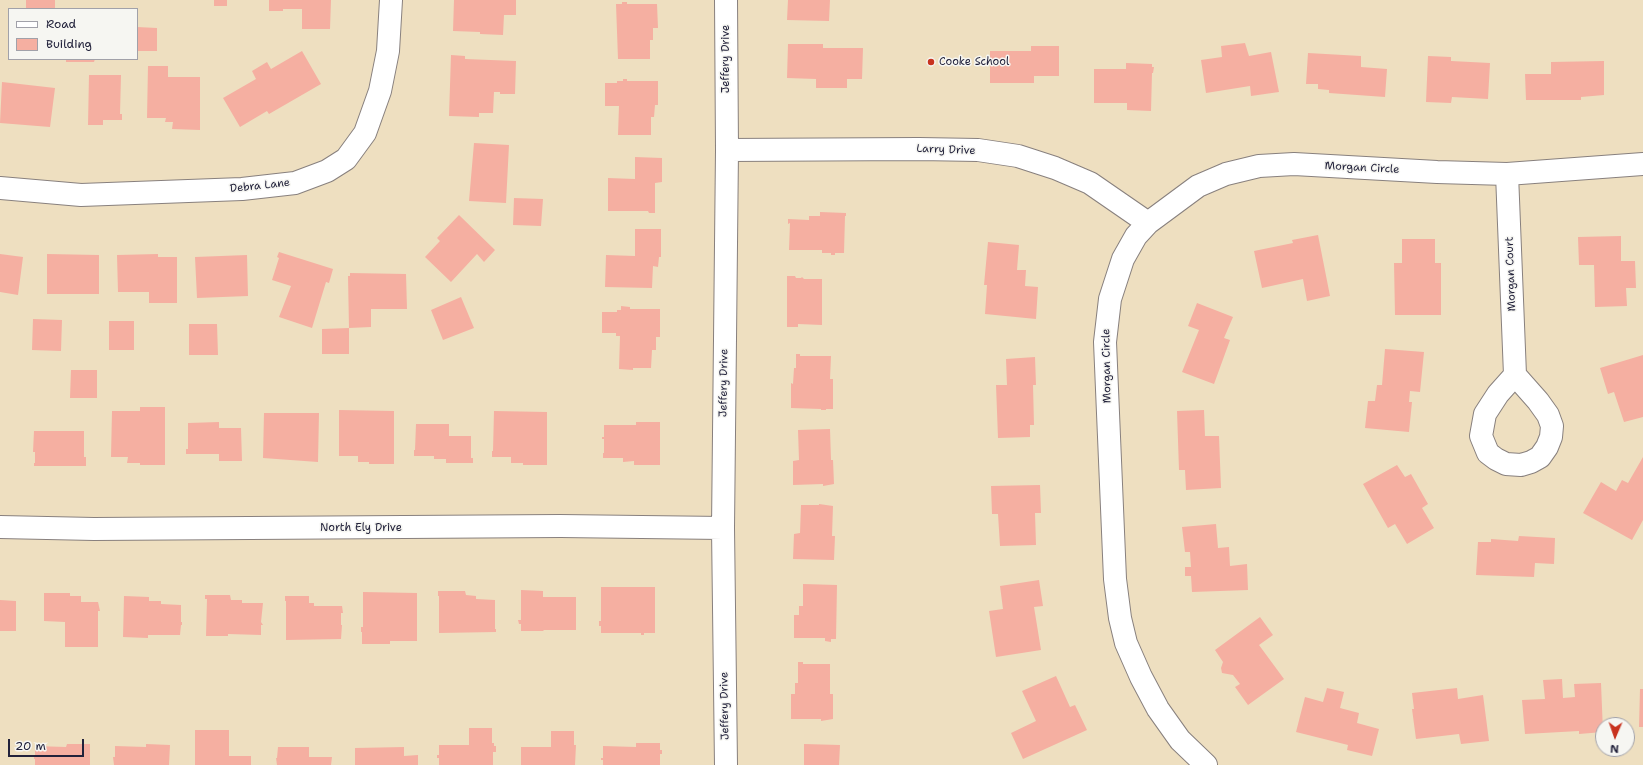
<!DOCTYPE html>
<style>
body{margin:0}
#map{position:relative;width:1643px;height:765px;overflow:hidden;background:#eedfc0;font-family:"Shantell Sans",sans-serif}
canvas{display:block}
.legend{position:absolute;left:8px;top:8px;width:130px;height:52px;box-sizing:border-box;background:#f6f6f2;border:1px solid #a1a1a9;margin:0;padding:5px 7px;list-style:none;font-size:12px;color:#22223b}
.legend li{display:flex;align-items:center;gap:8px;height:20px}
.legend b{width:20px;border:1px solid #a1a1a9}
.north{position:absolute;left:1595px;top:717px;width:40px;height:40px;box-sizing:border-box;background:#f6f6f2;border:1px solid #a1a1a9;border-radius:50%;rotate:182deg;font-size:11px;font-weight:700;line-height:16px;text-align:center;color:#22223b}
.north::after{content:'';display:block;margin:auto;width:14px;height:18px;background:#c8321e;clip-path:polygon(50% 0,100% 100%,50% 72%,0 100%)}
.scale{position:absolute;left:8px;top:739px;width:76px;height:18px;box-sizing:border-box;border:2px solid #22223b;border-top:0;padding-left:5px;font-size:12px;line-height:14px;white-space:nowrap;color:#22223b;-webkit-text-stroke:3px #f6f6f2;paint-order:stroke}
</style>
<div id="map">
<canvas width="1643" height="765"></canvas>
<ul class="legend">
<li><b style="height:5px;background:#fff"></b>Road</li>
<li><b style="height:11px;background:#f5afa1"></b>Building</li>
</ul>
<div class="north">N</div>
<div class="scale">20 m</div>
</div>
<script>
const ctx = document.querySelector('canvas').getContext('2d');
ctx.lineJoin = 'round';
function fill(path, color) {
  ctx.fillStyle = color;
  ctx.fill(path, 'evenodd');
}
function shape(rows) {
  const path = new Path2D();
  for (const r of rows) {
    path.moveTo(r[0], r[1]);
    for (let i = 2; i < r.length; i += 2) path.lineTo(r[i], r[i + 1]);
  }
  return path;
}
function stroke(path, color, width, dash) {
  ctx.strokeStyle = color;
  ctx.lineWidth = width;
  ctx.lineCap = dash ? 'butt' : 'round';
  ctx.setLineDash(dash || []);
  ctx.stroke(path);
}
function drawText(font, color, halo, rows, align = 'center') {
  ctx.font = font + ' "Shantell Sans",sans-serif';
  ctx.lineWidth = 3;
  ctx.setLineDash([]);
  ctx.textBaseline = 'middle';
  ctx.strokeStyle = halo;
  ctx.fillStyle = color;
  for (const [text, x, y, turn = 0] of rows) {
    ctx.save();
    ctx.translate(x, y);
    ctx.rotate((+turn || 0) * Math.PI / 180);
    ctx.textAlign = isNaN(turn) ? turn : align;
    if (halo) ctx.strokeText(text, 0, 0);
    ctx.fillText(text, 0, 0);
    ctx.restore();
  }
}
fill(shape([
 [26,0,55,0,55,9,26,9],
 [214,0,227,0,227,6,214,6],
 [269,0,331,0,330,29,302,29,302,9,283,9,283,11,269,11],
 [454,0,516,0,516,15,504,15,503,35,480,34,480,32,453,31],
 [788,0,830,0,829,21,787,20],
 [622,2,627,2,627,4,657,4,658,28,653,28,653,40,650,40,650,59,618,59,616,4,622,4],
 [137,27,157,28,157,51,137,51],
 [1245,43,1249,56,1271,52,1279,92,1251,96,1250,86,1206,93,1201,60,1222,57,1221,46],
 [788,44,823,44,823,48,863,48,862,79,847,79,847,88,816,88,816,79,787,78],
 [1031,46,1059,46,1059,76,1034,76,1034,83,990,83,990,51,1031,51],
 [302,51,321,84,269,114,267,111,240,127,223,98,256,79,252,71,267,62,271,69],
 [1308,53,1361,56,1361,67,1387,69,1385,97,1329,93,1329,90,1318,89,1318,84,1306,84],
 [451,55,465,56,465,59,516,61,515,94,500,94,500,92,494,92,493,113,479,113,479,117,449,116],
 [1428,56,1451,57,1451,61,1490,63,1488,99,1452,97,1451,103,1426,102],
 [66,59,95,59,94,62,66,62],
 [1604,61,1604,95,1581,97,1581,100,1526,100,1525,74,1551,74,1551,62],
 [1126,63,1152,64,1152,67,1154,67,1153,73,1152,73,1151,111,1127,110,1127,103,1094,103,1094,69,1126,69],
 [148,66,168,66,168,77,200,77,200,130,172,129,173,122,165,122,166,118,147,118],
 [89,75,121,75,120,114,122,114,122,120,103,120,103,125,88,125],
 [623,79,627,79,627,81,658,81,658,105,655,105,654,117,651,117,651,135,618,135,619,106,605,106,605,83,617,83,617,81,623,81],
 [2,82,55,88,50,127,0,123],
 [474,143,509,145,506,203,469,201],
 [635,157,662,158,662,182,655,183,655,213,649,213,648,211,608,211,608,178,635,179],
 [514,198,543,199,541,226,513,225],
 [820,212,846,213,846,216,845,216,844,253,835,253,835,255,831,255,831,253,822,253,822,250,789,250,790,223,788,224,788,219,809,220,809,216,820,216],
 [459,215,495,250,484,262,477,254,451,282,425,257,440,241,437,238],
 [635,229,661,229,661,257,659,257,658,267,653,266,652,288,605,287,606,255,635,256],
 [1318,235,1330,296,1307,301,1303,279,1262,288,1254,251,1293,243,1292,240],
 [1621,236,1621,261,1635,261,1636,288,1626,288,1627,306,1595,307,1594,265,1579,265,1578,237],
 [1402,239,1435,239,1435,263,1441,263,1441,315,1395,315,1394,263,1402,263],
 [988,242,1019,245,1017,270,1026,270,1025,286,1038,287,1036,319,985,314,987,285,984,285],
 [279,252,333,269,329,283,326,282,312,328,279,317,291,286,272,280,279,258,277,257],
 [0,254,23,257,18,295,0,292],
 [47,254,99,255,99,294,47,294],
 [158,254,158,257,177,257,177,303,149,303,149,292,118,292,117,255],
 [247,255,248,296,197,298,195,257],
 [350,273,406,274,407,309,371,309,371,327,349,328,348,276,350,276],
 [787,276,795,276,796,278,801,278,802,277,804,279,822,279,822,325,798,324,798,327,787,327],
 [461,297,474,328,443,340,431,310],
 [1197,303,1233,317,1224,338,1230,340,1214,384,1182,372,1199,330,1188,326],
 [621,306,630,307,630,309,660,309,660,337,656,337,656,350,652,350,651,368,633,368,633,370,619,369,620,336,616,336,616,333,602,333,602,312,617,312,617,310,621,310],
 [33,319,62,320,61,351,32,350],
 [109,321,134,321,134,350,109,350],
 [189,324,217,324,218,355,189,355],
 [349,328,349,354,322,354,322,329],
 [1385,349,1424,352,1420,392,1410,391,1409,402,1412,402,1409,432,1365,428,1368,401,1375,401,1377,385,1382,385],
 [796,354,800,354,800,356,831,356,830,379,833,379,833,409,826,409,826,410,821,410,821,409,791,408,791,383,793,384,794,368,796,368],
 [1643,355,1643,417,1624,422,1614,392,1608,394,1600,368],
 [1035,357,1036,385,1033,385,1034,425,1030,425,1030,437,998,438,996,385,1007,385,1006,359],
 [71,370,97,370,97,398,70,398],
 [140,407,165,407,165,465,140,465,140,463,127,463,128,457,111,457,112,411,140,411],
 [339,410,394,411,394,464,369,464,369,462,358,462,358,456,339,456],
 [1204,410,1205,436,1219,436,1221,488,1186,490,1185,470,1179,470,1177,411],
 [494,411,547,412,547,465,523,465,523,463,511,463,511,457,492,457,492,451,493,451],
 [264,413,319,413,318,462,263,458],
 [219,422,219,428,241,428,242,461,219,461,219,454,186,454,186,449,188,449,188,423],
 [636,422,660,422,660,465,634,465,634,461,623,462,623,458,603,458,603,453,604,453,604,439,602,439,602,437,604,437,604,425,636,425],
 [416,424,449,424,449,436,471,436,471,458,473,458,473,463,446,463,446,459,434,459,434,456,414,456,414,450,415,450],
 [830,429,831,460,833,460,834,484,823,486,823,484,793,485,793,461,799,460,798,430],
 [34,431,84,431,84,457,86,457,86,466,34,466,34,463,35,463,35,452,33,452],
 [1643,457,1643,520,1632,540,1583,513,1601,482,1616,491,1622,480,1628,483],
 [1397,465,1405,477,1411,474,1428,504,1422,508,1434,528,1407,544,1395,524,1388,528,1363,484],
 [1040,485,1041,513,1035,513,1036,545,1000,546,998,514,992,514,991,486],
 [819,504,833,506,832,536,835,536,834,560,793,559,794,534,800,533,801,505,819,505],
 [1216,524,1218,548,1229,547,1230,566,1247,564,1248,590,1192,592,1191,576,1185,576,1185,567,1191,567,1190,552,1185,552,1182,527],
 [1519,536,1555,538,1554,564,1535,563,1534,577,1476,575,1478,542,1491,542,1491,539,1518,541],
 [1039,580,1043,606,1034,607,1041,650,996,657,989,611,1003,609,1000,586],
 [803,584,837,585,836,639,831,639,831,642,825,641,825,638,794,638,794,615,799,615,799,606,803,606],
 [601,587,655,587,655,633,644,633,644,635,641,635,641,633,601,633,601,626,599,626,599,621,601,621],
 [521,590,543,591,543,597,576,597,576,630,543,630,544,631,521,631,521,624,519,624,518,620,521,620],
 [438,591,465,591,466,595,476,596,476,599,495,600,495,629,496,629,496,632,439,633,439,596,438,596],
 [363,592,417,593,417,641,390,641,390,644,362,644,362,632,361,632,361,627,363,627],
 [44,593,70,593,70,596,81,596,81,602,98,602,100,611,98,611,98,647,65,647,65,622,44,621],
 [205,595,230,595,231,600,242,600,242,603,263,603,261,622,263,625,261,625,261,635,228,634,228,636,206,636,207,599,205,599],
 [124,596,149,597,149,601,161,601,161,604,181,605,181,622,182,622,182,625,181,625,180,635,148,635,148,638,123,637],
 [285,596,309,596,309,603,314,603,314,606,342,606,343,613,341,613,341,625,342,625,341,639,286,640,286,601,285,601],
 [0,600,16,601,16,631,0,631],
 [1260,617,1273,635,1259,645,1284,679,1248,705,1235,687,1240,684,1233,675,1222,673,1221,668,1223,662,1215,650],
 [798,662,803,662,803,664,830,664,830,694,833,694,833,719,821,721,821,719,791,719,791,694,795,694,795,683,798,683],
 [1056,676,1070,707,1075,705,1087,730,1023,759,1011,733,1036,721,1022,691],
 [1562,679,1563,698,1575,697,1574,684,1601,683,1603,732,1579,734,1579,731,1525,734,1522,700,1545,699,1543,680],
 [1327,688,1344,692,1340,708,1359,713,1357,723,1379,729,1372,756,1347,750,1348,745,1296,732,1305,697,1323,702],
 [1457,688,1458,699,1483,695,1489,741,1461,744,1459,734,1416,739,1412,709,1414,709,1412,693],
 [1640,689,1643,689,1643,727,1639,727],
 [469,728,492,728,492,743,494,743,494,746,496,746,496,752,493,752,493,765,439,765,439,758,437,758,437,755,439,755,439,745,469,745],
 [195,730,229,730,229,756,251,756,251,765,195,765],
 [551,731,574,731,574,745,576,745,575,765,521,765,521,747,551,747],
 [636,743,660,743,660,750,662,750,662,754,660,754,660,765,603,765,603,760,601,760,601,758,603,758,603,746,636,747],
 [67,744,90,744,90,765,35,765,35,759,34,759,34,757,35,757,35,746,66,747],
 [146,744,170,745,169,765,114,765,113,757,115,757,115,746,146,747],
 [804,744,840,745,839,765,804,765],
 [278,747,309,747,309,757,332,757,331,765,277,765,276,758,277,758],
 [404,747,404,756,418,755,418,765,355,765,355,748]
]), '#f5afa1');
const minor = shape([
 [727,150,919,149,978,150,1018,156,1055,168,1090,183,1148,223],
 [1507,174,1515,375,1498,394,1485,414,1481,436,1488,453,1496,459,1506,464,1521,465,1531,462,1540,457,1547,447,1551,437,1552,426,1548,415,1538,401,1515,375],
 [0,188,81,195,242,189,295,183,327,171,346,159,365,133,380,91,388,51,391,0],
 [0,527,94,529,560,526,723,528],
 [726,765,723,528,727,150,726,0],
 [1206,765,1180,740,1158,709,1141,677,1126,643,1120,618,1115,579,1105,342,1110,299,1123,259,1136,236,1148,223,1198,186,1226,174,1259,166,1294,164,1437,172,1507,174,1643,164]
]);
stroke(minor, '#88807e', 24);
stroke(minor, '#fff', 22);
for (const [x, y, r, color] of [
 [931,62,4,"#c8321e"]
]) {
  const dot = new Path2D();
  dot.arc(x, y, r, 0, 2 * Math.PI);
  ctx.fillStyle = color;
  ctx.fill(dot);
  stroke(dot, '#f6f6f2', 1.5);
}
drawText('11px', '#22223b', '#f6f6f2', [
 ["Jeffery Drive",726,59,-90],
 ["Larry Drive",946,150,2],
 ["Morgan Circle",1362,168,3],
 ["Debra Lane",260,186,-6],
 ["Morgan Court",1511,274,-92],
 ["Morgan Circle",1107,366,-91],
 ["Jeffery Drive",724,383,-89],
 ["North Ely Drive",361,528],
 ["Jeffery Drive",725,706,-91]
]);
drawText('11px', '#22223b', '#f6f6f2', [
 ["Cooke School",939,62]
], 'left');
</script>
